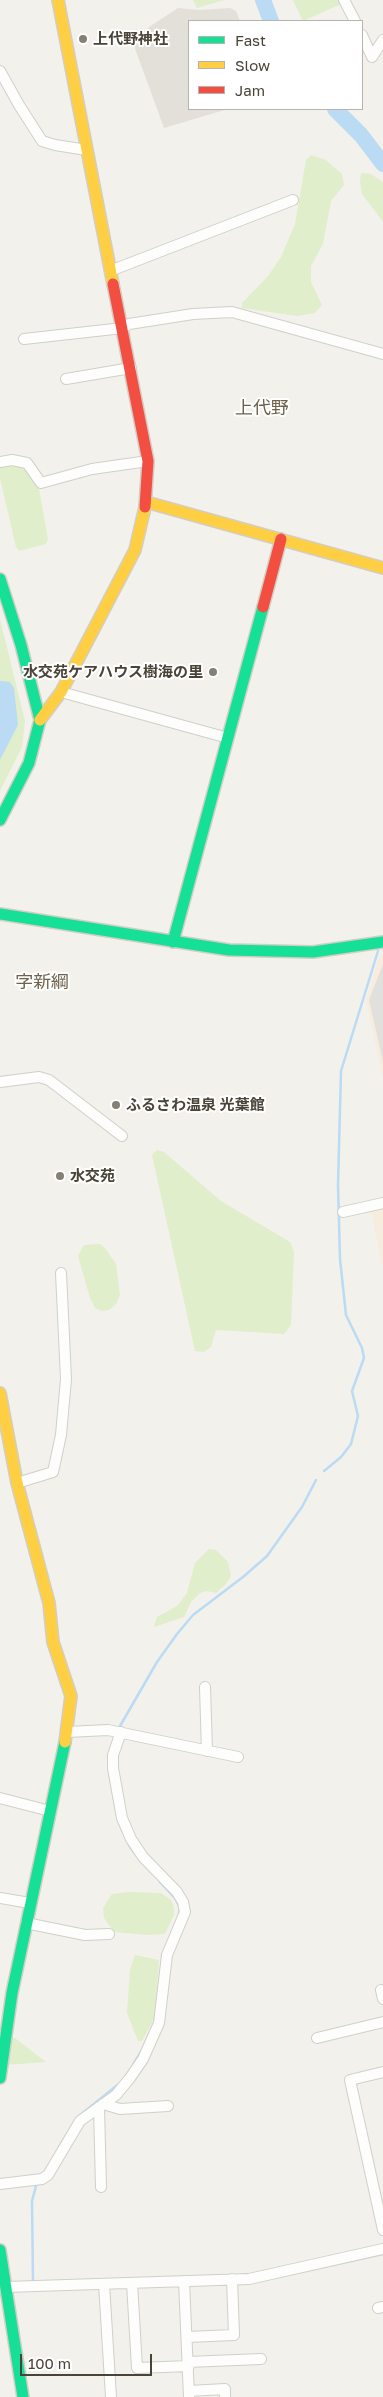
<!DOCTYPE html>
<meta charset="utf-8">
<style>
body{margin:0}
#map{position:relative;width:383px;height:2397px;overflow:hidden;background:#f3f1ec;font-family:"Golos Text",sans-serif}
canvas{display:block}
.legend{position:absolute;left:188px;top:20px;width:175px;height:90px;box-sizing:border-box;background:#fff;border:1px solid #b7b4af;margin:0;padding:6px 9px;list-style:none;font-size:15px;color:#4a4337}
.legend li{display:flex;align-items:center;gap:10px;height:25px}
.legend b{width:25px;border:1px solid #b7b4af}
.scale{position:absolute;left:20px;top:2354px;width:132px;height:22px;box-sizing:border-box;border:2px solid #4a4337;border-top:0;padding-left:6px;font-size:15px;line-height:18px;white-space:nowrap;color:#4a4337;-webkit-text-stroke:4px #fff;paint-order:stroke}
</style>
<div id="map">
<canvas width="383" height="2397"></canvas>
<ul class="legend">
<li><b style="height:6px;background:#16e098"></b>Fast</li>
<li><b style="height:6px;background:#ffcf43"></b>Slow</li>
<li><b style="height:6px;background:#f24e42"></b>Jam</li>
</ul>
<div class="scale">100 m</div>
</div>
<script>
const ctx = document.querySelector('canvas').getContext('2d');
ctx.lineJoin = 'round';
function fill(path, color) {
  ctx.fillStyle = color;
  ctx.fill(path, 'evenodd');
}
function shape(rows) {
  const path = new Path2D();
  for (const r of rows) {
    path.moveTo(r[0], r[1]);
    for (let i = 2; i < r.length; i += 2) path.lineTo(r[i], r[i + 1]);
  }
  return path;
}
function stroke(path, color, width, dash) {
  ctx.strokeStyle = color;
  ctx.lineWidth = width;
  ctx.lineCap = dash ? 'butt' : 'round';
  ctx.setLineDash(dash || []);
  ctx.stroke(path);
}
function drawText(font, color, halo, rows, align = 'center') {
  ctx.font = font + ' "Golos Text","Noto Sans JP",sans-serif';
  ctx.lineWidth = 4;
  ctx.setLineDash([]);
  ctx.textBaseline = 'middle';
  ctx.strokeStyle = halo;
  ctx.fillStyle = color;
  for (const [text, x, y, turn = 0] of rows) {
    ctx.save();
    ctx.translate(x, y);
    ctx.rotate((+turn || 0) * Math.PI / 180);
    ctx.textAlign = isNaN(turn) ? turn : align;
    if (halo) ctx.strokeText(text, 0, 0);
    ctx.fillText(text, 0, 0);
    ctx.restore();
  }
}
fill(shape([
 [383,954,383,1079,366,1000,380,955],
 [383,1206,383,1268,370,1208]
]), '#f6eddf');
fill(shape([
 [178,8,199,10,230,8,236,11,240,21,189,21,189,109,228,109,164,128,133,43,149,27]
]), '#e3e0da');
fill(shape([
 [193,0,224,0,197,8],
 [293,0,340,0,341,4,303,21],
 [311,155,326,160,342,174,344,185,331,201,323,244,311,266,311,282,322,305,315,313,297,316,242,308,242,303,268,276,281,257,295,224,306,160],
 [361,173,371,174,383,182,383,222,362,194,360,182],
 [12,463,22,467,31,476,39,489,48,539,46,544,19,551,16,547,0,478,0,467],
 [0,619,25,721,22,747,0,791],
 [157,1150,164,1152,221,1201,290,1242,294,1252,291,1325,284,1334,216,1330,211,1347,204,1352,195,1351,152,1155],
 [100,1244,105,1248,116,1264,120,1295,116,1304,109,1310,101,1311,95,1308,90,1298,78,1256,84,1245],
 [209,1549,216,1550,228,1562,231,1576,226,1584,216,1593,207,1591,200,1593,191,1602,184,1617,154,1627,157,1617,177,1606,187,1593,195,1563],
 [129,1892,161,1893,171,1900,174,1907,174,1915,165,1934,147,1935,114,1932,104,1918,103,1908,112,1894],
 [135,1955,159,1960,155,2017,142,2041,138,2041,127,2013,130,1969],
 [9,2038,15,2038,46,2062,5,2065]
]), '#e0eecb');
fill(shape([
 [383,964,383,1062,369,1000]
]), '#e2e0dc');
fill(shape([
 [0,681,10,682,14,688,18,725,0,760]
]), '#badbf3');
stroke(shape([
 [324,1471,341,1457,351,1444,358,1416,352,1391,364,1358,362,1348,346,1315,340,1259,338,1185,341,1071,378,951],
 [120,1726,157,1662,177,1634,193,1615,243,1577,267,1556,302,1507,316,1480],
 [109,1772,116,1810],
 [119,1823,130,1847,139,1859],
 [160,1882,175,1898,180,1908,179,1914],
 [133,2065,142,2050],
 [79,2116,120,2083],
 [59,2147,76,2120],
 [33,2281,32,2201,36,2186]
]), '#badbf3', 2.5);
stroke(shape([
 [263,0,271,21],
 [335,109,361,135,383,164]
]), '#badbf3', 16);
const street = shape([
 [344,0,355,21],
 [362,35,372,57,383,40],
 [0,71,19,105,42,141,55,145,87,150],
 [110,271,293,200],
 [24,339,123,328,129,324,193,314,232,312,383,354],
 [66,379,131,368],
 [0,462,12,460,27,463,41,483,92,469,148,461],
 [61,692,228,738],
 [0,1082,39,1077,49,1080,122,1136],
 [343,1212,383,1203],
 [17,1483,53,1472,61,1435,66,1379,61,1273],
 [205,1687,207,1751],
 [67,1732,108,1730,238,1757],
 [0,1798,50,1811],
 [0,1898,30,1903],
 [26,1923,85,1935,109,1934],
 [381,1990,383,1999],
 [317,2038,383,2022],
 [383,2072,350,2080,383,2230],
 [103,2104,120,2109,168,2106],
 [99,2107,101,2187],
 [0,2184,42,2179,48,2175,80,2121,116,2095,130,2078,143,2059,159,2023,167,1955,185,1912,183,1902,177,1892,143,1857,131,1839,122,1818,113,1768,113,1755,121,1732],
 [184,2281,189,2397],
 [132,2283,137,2368,189,2366],
 [104,2284,111,2397],
 [6,2287,249,2279,383,2249],
 [378,2308,383,2307],
 [187,2337,234,2335,232,2279],
 [188,2362,261,2359],
 [189,2391,225,2389,225,2397]
]);
const fast = shape([
 [0,579,21,645,40,720,29,763,0,820],
 [0,914,229,950,313,952,383,942],
 [173,942,263,607],
 [0,2078,12,1993,65,1742],
 [0,2250,23,2397]
]);
const slow = shape([
 [58,0,113,284],
 [146,502,383,568],
 [40,720,61,692,135,550,145,507],
 [0,1393,17,1483,49,1603,53,1642,71,1696,65,1742]
]);
const jam = shape([
 [113,284,148,461,145,507],
 [263,607,281,539]
]);
stroke(street, '#d1cfc9', 12);
stroke(fast, '#d3cec3', 14);
stroke(slow, '#d3cec3', 14);
stroke(jam, '#d3cec3', 14);
stroke(street, '#fdfdfc', 10);
stroke(fast, '#16e098', 11);
stroke(slow, '#ffcf43', 11);
stroke(jam, '#f24e42', 11);
for (const [x, y, r, color] of [
 [83,39,5,"#858076"],
 [213,672,5,"#858076"],
 [116,1105,5,"#858076"],
 [60,1176,5,"#858076"]
]) {
  const dot = new Path2D();
  dot.arc(x, y, r, 0, 2 * Math.PI);
  ctx.fillStyle = color;
  ctx.fill(dot);
  stroke(dot, '#fff', 2);
}
drawText('bold 15px', '#4a4337', '#fff', [
 ["上代野神社",93,39],
 ["水交苑ケアハウス樹海の里",203,672,"right"],
 ["ふるさわ温泉 光葉館",126,1105],
 ["水交苑",70,1176]
], 'left');
drawText('18px', '#6e624d', '#fff', [
 ["上代野",262,408],
 ["字新綱",42,982]
]);
</script>
